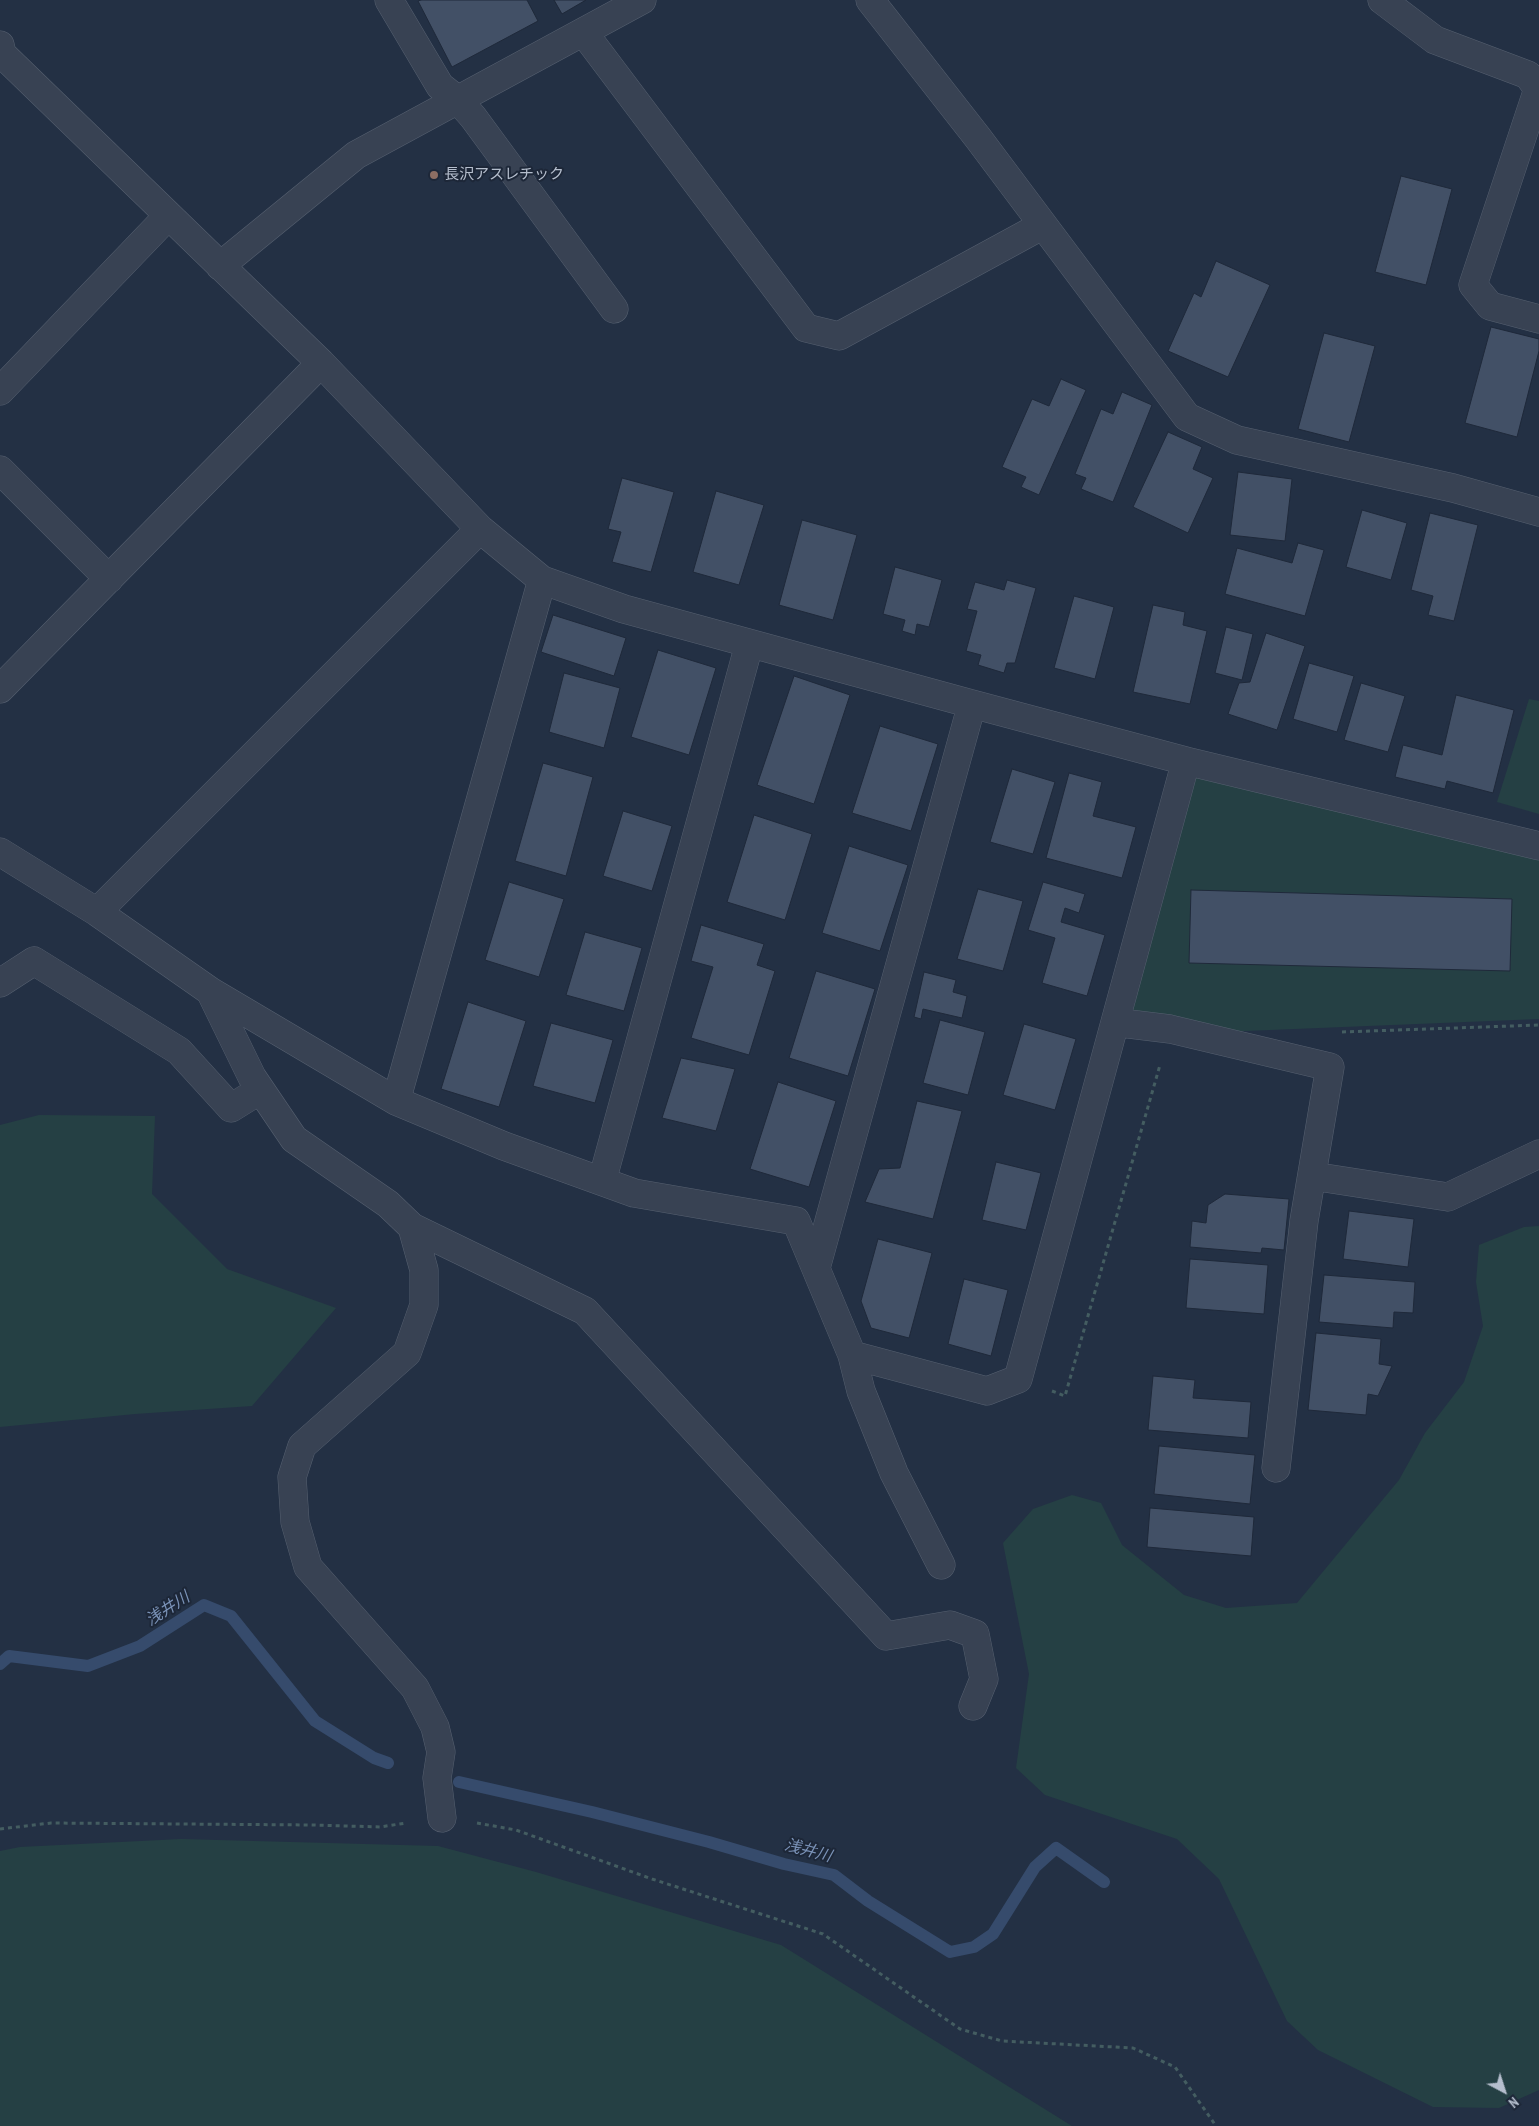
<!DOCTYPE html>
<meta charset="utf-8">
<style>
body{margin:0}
#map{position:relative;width:1539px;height:2126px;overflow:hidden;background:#233044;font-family:"PT Sans Narrow",sans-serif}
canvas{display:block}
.north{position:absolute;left:1479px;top:2066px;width:50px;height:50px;-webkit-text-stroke:4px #1d2738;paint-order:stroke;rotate:140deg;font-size:14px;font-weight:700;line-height:20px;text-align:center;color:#b5becd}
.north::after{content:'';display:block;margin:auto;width:18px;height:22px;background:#b5becd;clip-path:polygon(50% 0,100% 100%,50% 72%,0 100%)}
</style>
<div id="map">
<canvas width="1539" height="2126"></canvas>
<div class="north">N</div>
</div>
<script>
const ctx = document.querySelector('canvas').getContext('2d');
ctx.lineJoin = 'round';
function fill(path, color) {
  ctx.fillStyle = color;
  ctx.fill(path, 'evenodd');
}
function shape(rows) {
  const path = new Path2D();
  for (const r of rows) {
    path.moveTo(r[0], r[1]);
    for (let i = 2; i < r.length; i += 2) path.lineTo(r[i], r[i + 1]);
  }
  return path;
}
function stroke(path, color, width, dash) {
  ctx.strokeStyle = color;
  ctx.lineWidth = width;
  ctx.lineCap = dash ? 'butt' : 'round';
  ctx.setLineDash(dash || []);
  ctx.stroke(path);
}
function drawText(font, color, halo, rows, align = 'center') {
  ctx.font = font + ' "PT Sans Narrow","Noto Sans JP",sans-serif';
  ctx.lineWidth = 4;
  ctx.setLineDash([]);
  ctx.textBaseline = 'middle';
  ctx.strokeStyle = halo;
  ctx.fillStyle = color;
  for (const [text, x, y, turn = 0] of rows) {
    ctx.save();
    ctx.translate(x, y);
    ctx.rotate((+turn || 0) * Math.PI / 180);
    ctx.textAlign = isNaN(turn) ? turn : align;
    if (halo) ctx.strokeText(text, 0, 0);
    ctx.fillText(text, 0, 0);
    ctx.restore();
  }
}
fill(shape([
 [1529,699,1539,701,1539,814,1497,802],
 [1197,775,1539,860,1539,1019,1221,1032,1125,1016],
 [39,1115,155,1116,152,1194,227,1269,336,1308,252,1406,135,1414,0,1427,0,1125],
 [1539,1226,1539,2090,1499,2108,1433,2107,1318,2050,1287,2021,1219,1879,1177,1839,1045,1795,1016,1768,1029,1674,1003,1543,1033,1509,1072,1495,1101,1503,1122,1545,1184,1595,1226,1608,1297,1603,1399,1480,1425,1433,1464,1382,1483,1326,1476,1282,1479,1245,1524,1227],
 [181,1839,438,1846,536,1872,781,1945,1072,2126,0,2126,0,1851,20,1847]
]), '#254044');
stroke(shape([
 [0,1664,9,1656,88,1666,140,1646,204,1605,231,1616,315,1721,374,1758,388,1763],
 [459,1782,592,1812,709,1842,784,1864,834,1875,868,1901,950,1952,974,1947,993,1934,1035,1867,1056,1848,1104,1882]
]), '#364b6c', 12);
const building = shape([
 [421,0,527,0,538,21,452,67,418,1,421,0],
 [554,0,586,0,562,14,554,0],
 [1401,176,1452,189,1426,285,1375,272,1401,176],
 [1216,261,1270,285,1228,377,1168,351,1194,293,1201,297,1216,261],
 [1491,327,1539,339,1539,351,1517,437,1465,423,1491,327],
 [1324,333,1375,346,1349,442,1298,429,1324,333],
 [1061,379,1086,390,1039,495,1021,487,1026,477,1002,467,1032,399,1049,406,1061,379],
 [1122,392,1152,405,1113,502,1081,489,1086,478,1075,474,1101,409,1113,414,1122,392],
 [1168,432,1202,447,1193,469,1213,478,1188,533,1133,507,1168,432],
 [1238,472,1292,479,1285,541,1230,535,1238,472],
 [622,478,674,492,651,572,612,562,621,532,608,529,622,478],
 [716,491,764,505,739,585,693,572,716,491],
 [1362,510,1407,523,1391,580,1346,567,1362,510],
 [1430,513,1478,525,1454,621,1428,615,1433,596,1411,590,1430,513],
 [802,520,857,535,833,620,779,605,802,520],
 [1298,543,1324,550,1305,616,1225,594,1237,548,1292,563,1298,543],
 [895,567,942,580,929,627,917,624,915,635,902,631,905,620,883,614,895,567],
 [1007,580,1036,588,1015,663,1007,663,1004,673,978,665,981,655,966,651,977,611,967,609,975,582,1004,590,1007,580],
 [1074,596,1114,607,1095,679,1054,668,1074,596],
 [1153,605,1185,612,1183,625,1207,631,1190,704,1133,692,1153,605],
 [553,615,626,638,614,676,541,652,553,615],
 [1226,627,1253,634,1242,680,1215,673,1226,627],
 [1266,633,1305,646,1277,730,1228,714,1239,683,1250,682,1266,633],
 [658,650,716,668,689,755,631,737,658,650],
 [1309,663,1354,676,1337,732,1293,719,1309,663],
 [564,673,620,688,604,748,549,732,564,673],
 [794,676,850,695,814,804,757,785,794,676],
 [1361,683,1405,696,1388,752,1344,740,1361,683],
 [1456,695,1514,710,1493,793,1447,781,1445,789,1395,777,1403,745,1442,755,1456,695],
 [880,726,938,744,911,831,852,813,880,726],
 [543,763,593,777,566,876,515,861,543,763],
 [1012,769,1055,782,1033,854,990,842,1012,769],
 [1069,773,1102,782,1093,816,1136,827,1122,878,1046,858,1069,773],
 [623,811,672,826,652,891,603,876,623,811],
 [754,815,812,834,785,920,727,902,754,815],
 [849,846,908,865,880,951,822,933,849,846],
 [509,882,564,899,539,977,485,960,509,882],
 [1043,882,1085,894,1079,913,1065,908,1061,922,1105,935,1087,996,1042,983,1055,938,1028,930,1043,882],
 [978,889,1023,901,1003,971,957,959,978,889],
 [1191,890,1512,899,1510,971,1189,963,1191,890],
 [701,925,764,944,757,965,775,971,749,1055,691,1038,713,967,691,961,701,925],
 [585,932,642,948,624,1011,566,995,585,932],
 [816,971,875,989,848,1076,789,1058,816,971],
 [924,972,956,980,953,992,967,996,962,1018,923,1009,921,1019,914,1017,924,972],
 [468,1002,526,1021,499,1107,441,1089,468,1002],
 [940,1020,985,1032,968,1095,923,1083,940,1020],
 [551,1023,613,1040,595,1103,533,1086,551,1023],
 [1024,1024,1076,1039,1055,1110,1003,1095,1024,1024],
 [681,1058,735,1069,716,1131,662,1118,681,1058],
 [778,1082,836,1101,809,1187,750,1169,778,1082],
 [917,1101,962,1111,933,1219,865,1202,879,1169,900,1168,917,1101],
 [996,1162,1041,1173,1026,1230,982,1220,996,1162],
 [1225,1194,1289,1199,1284,1250,1262,1248,1261,1253,1190,1247,1192,1221,1206,1223,1208,1205,1225,1194],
 [1349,1211,1414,1219,1408,1267,1343,1259,1349,1211],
 [878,1239,932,1253,909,1338,871,1328,861,1301,878,1239],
 [1190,1259,1268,1265,1264,1314,1186,1308,1190,1259],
 [1324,1275,1415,1282,1413,1313,1394,1312,1393,1328,1319,1322,1324,1275],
 [964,1279,1008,1290,991,1356,948,1344,964,1279],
 [1316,1333,1381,1339,1379,1364,1392,1366,1378,1396,1368,1394,1366,1415,1308,1410,1316,1333],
 [1153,1376,1195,1380,1193,1398,1251,1402,1248,1438,1148,1430,1153,1376],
 [1159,1446,1255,1455,1250,1504,1154,1494,1159,1446],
 [1150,1508,1254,1517,1251,1556,1147,1547,1150,1508]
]);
fill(building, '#425066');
stroke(building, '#1f293a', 1);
const minor = shape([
 [389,0,440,86,458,100,473,117,614,309],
 [870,0,978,138,1187,417,1237,440,1453,488,1539,512],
 [1382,0,1435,40,1528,75,1538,89,1473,285,1490,306,1539,319],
 [584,33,806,328,839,336,1043,225],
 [0,45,2,54,321,363,480,529,542,580,624,609,972,704,1186,761,1539,846],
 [220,266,356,155,642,0],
 [0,391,168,216],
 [0,470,109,579],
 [0,689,321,363],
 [0,852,97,912,210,991,396,1101,504,1146,634,1193,796,1221,852,1355,987,1391,1018,1379,1186,761],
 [97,912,480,529],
 [0,983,34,961,179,1051,231,1108,260,1090],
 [210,991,252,1077,294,1139,388,1204,412,1227,424,1270,424,1305,407,1353,302,1446,292,1477,295,1522,308,1567,415,1688,435,1727,441,1752,437,1778,442,1818],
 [1117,1015,1121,1023,1170,1029,1330,1067,1304,1221,1276,1468],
 [396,1101,542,580],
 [1312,1176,1448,1197,1539,1154],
 [602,1181,749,645],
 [412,1227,585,1311,886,1636,950,1625,975,1634,984,1679,973,1706],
 [816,1268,972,704],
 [852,1355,861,1391,894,1473,941,1565]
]);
stroke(minor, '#566070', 29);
stroke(shape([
 [1342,1032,1539,1025],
 [1052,1391,1065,1396,1160,1065],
 [477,1823,516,1830,652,1879,823,1934,960,2029,1002,2041,1133,2048,1175,2067,1216,2126],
 [0,1829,51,1823,315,1825,380,1827,406,1823]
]), '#445d61', 3, [4, 4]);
stroke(minor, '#384253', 28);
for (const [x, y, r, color] of [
 [434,175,5,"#8d6e63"]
]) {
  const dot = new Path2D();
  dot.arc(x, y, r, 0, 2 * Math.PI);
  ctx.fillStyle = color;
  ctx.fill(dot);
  stroke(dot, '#1d2738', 2);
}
drawText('15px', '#b5becd', '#1d2738', [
 ["長沢アスレチック",444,175]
], 'left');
drawText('italic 16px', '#7a92b7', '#1d2738', [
 ["浅井川",168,1609,-33],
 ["浅井川",808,1851,15]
]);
</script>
